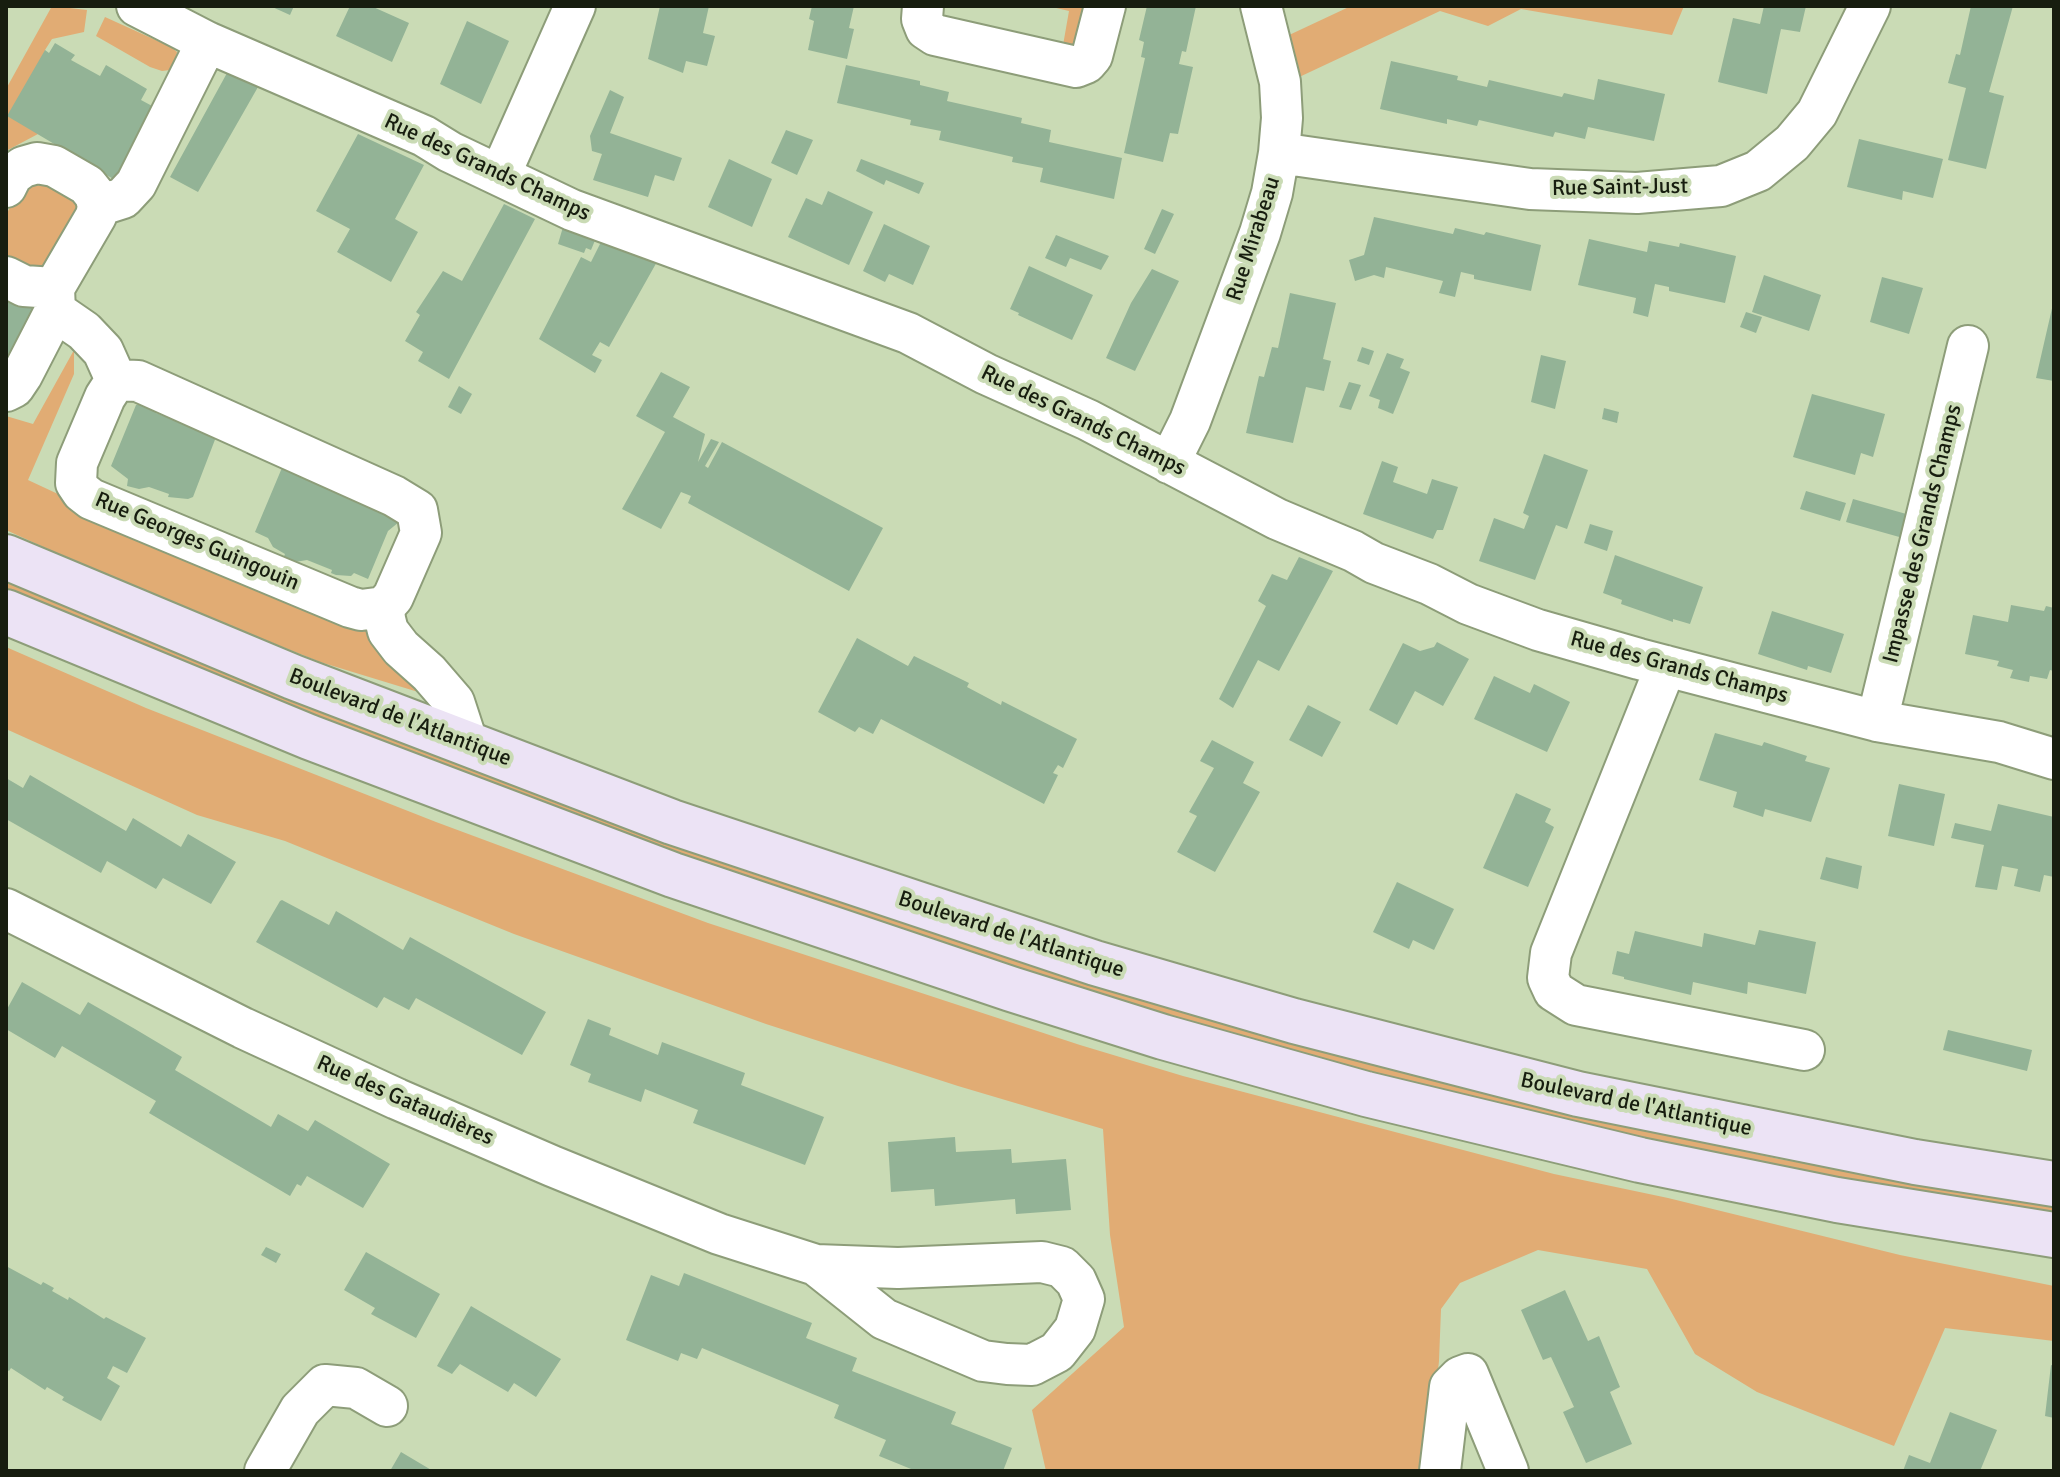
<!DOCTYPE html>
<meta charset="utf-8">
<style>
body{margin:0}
#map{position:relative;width:2060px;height:1477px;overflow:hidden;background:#cadbb5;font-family:Signika,sans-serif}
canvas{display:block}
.frame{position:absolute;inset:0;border:8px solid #171d0f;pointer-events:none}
</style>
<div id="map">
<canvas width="2060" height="1477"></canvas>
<div class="frame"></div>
</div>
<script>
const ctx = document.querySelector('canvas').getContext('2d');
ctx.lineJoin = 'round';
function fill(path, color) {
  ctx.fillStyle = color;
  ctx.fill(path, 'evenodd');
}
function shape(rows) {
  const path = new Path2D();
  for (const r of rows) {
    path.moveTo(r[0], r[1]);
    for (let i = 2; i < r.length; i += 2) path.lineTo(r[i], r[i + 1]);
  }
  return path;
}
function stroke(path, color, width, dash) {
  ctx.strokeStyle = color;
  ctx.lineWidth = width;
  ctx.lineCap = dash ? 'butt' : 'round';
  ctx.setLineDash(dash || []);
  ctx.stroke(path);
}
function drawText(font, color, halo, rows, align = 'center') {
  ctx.font = font + ' Signika,sans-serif';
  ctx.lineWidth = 8;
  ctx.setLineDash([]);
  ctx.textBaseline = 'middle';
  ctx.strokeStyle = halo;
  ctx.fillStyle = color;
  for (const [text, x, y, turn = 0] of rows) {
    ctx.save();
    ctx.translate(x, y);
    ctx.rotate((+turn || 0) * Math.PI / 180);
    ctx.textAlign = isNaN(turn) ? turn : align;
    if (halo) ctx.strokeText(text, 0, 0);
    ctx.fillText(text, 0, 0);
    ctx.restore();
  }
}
fill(shape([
 [52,6,87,10,84,32,52,39,45,50,38,134,6,151,6,89],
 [1048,6,1092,6,1083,44,1062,51,1069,11],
 [1351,6,1684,6,1672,35,1521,9,1488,26,1440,11,1295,79,1287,36],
 [105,17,171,47,177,52,175,65,170,70,162,71,150,67,96,36],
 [53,177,82,209,48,272,6,264,6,215,20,188],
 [74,350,74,374,28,480,103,515,374,617,428,695,320,662,116,580,6,530,6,416,33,424],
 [6,580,201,663,529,792,745,871,1097,986,1311,1048,1507,1099,1779,1159,2054,1205,2054,1215,1777,1169,1506,1109,1308,1057,1094,993,643,842,246,690,6,588],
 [6,647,146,708,436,822,708,923,1080,1045,1183,1076,1554,1174,1668,1198,1900,1255,2054,1286,2054,1341,1945,1328,1894,1446,1757,1392,1695,1354,1647,1269,1538,1250,1460,1283,1441,1309,1439,1361,1427,1471,1046,1471,1032,1410,1124,1327,1110,1235,1103,1129,958,1086,766,1024,514,934,285,841,197,815,6,729]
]), '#e1ac74');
fill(shape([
 [270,6,294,6,290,15],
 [350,6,371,6,409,23,392,62,336,36],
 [660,6,709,6,703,33,715,36,707,66,686,61,683,73,648,59],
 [812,6,854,6,849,28,854,29,847,59,808,50,814,21,809,19],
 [1147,6,1196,6,1186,52,1182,51,1179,64,1193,67,1178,134,1170,133,1163,162,1124,153,1145,58,1141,57,1144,42,1139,40],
 [1764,6,1806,6,1800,32,1781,29,1767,94,1718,82,1733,18,1760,24],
 [1971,6,2013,6,1989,92,2004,96,1986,169,1948,160,1966,88,1948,83,1956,54,1960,55],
 [467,21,509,41,481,104,440,84],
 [55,43,75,55,71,60,100,76,106,65,147,89,141,100,154,107,115,180,7,116,45,50,49,53],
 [1391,61,1458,76,1457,80,1487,87,1489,80,1562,97,1564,93,1594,100,1598,79,1665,94,1654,141,1588,127,1585,139,1555,132,1553,137,1479,120,1477,126,1447,119,1447,124,1380,109],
 [846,65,920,81,920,85,949,92,947,101,1022,118,1021,123,1051,130,1049,142,1122,158,1114,199,1040,182,1043,168,1012,162,1013,157,939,140,941,131,910,125,911,120,837,103],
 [227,73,258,87,198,192,170,177],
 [610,90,624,97,610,133,682,158,674,181,655,175,648,197,593,180,602,154,592,151,590,136],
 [786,130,813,140,797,175,771,163],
 [358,134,424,165,395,219,418,232,391,282,337,252,350,229,316,211],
 [1859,139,1943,159,1933,198,1903,191,1902,200,1847,187],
 [729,159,772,179,752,227,708,207],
 [861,159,924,183,919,194,886,180,884,185,856,171],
 [828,191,873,212,849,265,788,237,806,198,822,205],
 [504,204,535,219,449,379,418,361,423,352,405,341,420,315,416,312,443,271,462,281],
 [1162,209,1174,214,1155,254,1144,249],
 [1374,217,1453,234,1455,228,1484,235,1486,232,1541,245,1531,291,1474,279,1474,275,1461,272,1455,297,1439,293,1443,281,1386,267,1384,278,1374,275,1355,281,1349,260,1364,255],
 [884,224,930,246,913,285,889,274,885,282,863,271],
 [563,227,596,238,591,250,586,248,584,253,558,244],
 [1056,235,1109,256,1101,270,1070,258,1066,267,1045,258],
 [1589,239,1647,252,1649,241,1679,247,1680,243,1736,256,1725,303,1669,291,1669,287,1655,284,1648,317,1633,313,1636,298,1578,285],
 [602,240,658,260,609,347,600,342,592,355,602,360,595,373,539,339,581,257,591,262],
 [1029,266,1093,295,1072,340,1018,315,1019,313,1010,309],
 [1152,269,1179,281,1135,371,1106,358,1131,303],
 [1764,275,1821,295,1809,331,1752,312],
 [1882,277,1923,288,1909,334,1870,322],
 [1290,293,1336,303,1323,359,1331,361,1324,391,1306,387,1293,443,1246,433,1259,376,1264,377,1272,347,1278,348],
 [6,296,28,299,39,312,6,371],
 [2053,304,2054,304,2054,381,2036,378],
 [1746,312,1762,317,1756,333,1740,327],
 [1362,347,1374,351,1369,365,1357,361],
 [1387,353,1404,359,1400,368,1410,372,1393,414,1378,408,1380,400,1369,396],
 [1541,355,1566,361,1555,409,1531,402],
 [661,372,690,387,673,417,705,434,698,462,711,439,719,442,705,466,708,468,722,442,883,528,849,591,688,503,691,496,681,492,661,529,622,509,665,432,636,416],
 [1349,382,1361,385,1351,410,1339,407],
 [459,386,472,394,461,414,448,407],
 [1812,394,1885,414,1873,457,1861,453,1855,475,1793,457],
 [149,402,160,405,156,413,216,437,193,497,188,499,168,497,169,494,149,487,139,489,127,486,128,479,111,466,136,405],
 [1604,408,1619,412,1617,423,1602,419],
 [1544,454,1588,470,1567,529,1556,525,1535,580,1479,561,1494,518,1524,529,1529,516,1523,513],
 [1382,461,1398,467,1393,482,1427,494,1432,479,1458,487,1443,530,1437,530,1433,539,1363,514],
 [284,463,403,514,399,522,388,531,368,579,354,573,351,576,336,575,331,573,332,570,307,560,295,562,283,559,285,554,273,547,268,538,255,532],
 [1806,491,1846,503,1840,521,1800,509],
 [1853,499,1917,517,1910,540,1846,522],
 [1590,524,1613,531,1607,551,1584,543],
 [1615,555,1703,587,1690,624,1673,619,1673,622,1621,604,1622,600,1603,593],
 [1299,557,1333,571,1279,671,1258,660,1233,708,1219,699,1266,606,1258,601,1272,574,1287,580],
 [2011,605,2044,611,2046,606,2054,608,2054,671,2050,670,2047,679,2030,676,2029,682,2010,678,2013,670,1997,666,1999,661,1965,654,1973,615,2008,622],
 [1772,611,1844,634,1831,673,1808,666,1807,670,1758,654],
 [857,638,908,666,914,656,969,683,967,687,1001,705,1002,701,1077,739,1063,768,1058,765,1053,773,1058,775,1044,804,881,719,873,734,859,727,855,732,818,712],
 [1437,642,1469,659,1443,706,1415,691,1397,725,1369,710,1403,643,1420,651,1434,647],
 [1494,676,1530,693,1534,684,1570,702,1547,752,1474,719],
 [1308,705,1341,722,1322,757,1289,740],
 [1715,733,1762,746,1764,742,1807,756,1805,761,1830,768,1811,822,1765,809,1763,817,1733,807,1737,792,1699,780],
 [1212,740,1254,762,1243,783,1260,792,1215,872,1177,852,1197,816,1189,812,1214,768,1200,761],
 [30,775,126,831,133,818,181,847,188,834,236,862,211,904,163,878,156,889,107,861,101,873,6,819,6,778,23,788],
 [1899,784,1945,794,1934,846,1888,836],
 [1516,793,1551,809,1545,822,1554,827,1528,887,1483,868],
 [1998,804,2054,817,2054,877,2044,875,2040,892,2014,886,2018,869,2002,866,1997,890,1975,887,1984,845,1951,838,1955,823,1991,831],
 [1826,857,1862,866,1858,889,1820,879],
 [1397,882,1454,909,1434,950,1413,940,1409,949,1373,932],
 [282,900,329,925,336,911,403,950,410,937,546,1012,522,1055,416,998,409,1010,384,997,377,1008,256,942,280,901],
 [1759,930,1816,942,1806,994,1748,982,1747,994,1693,982,1691,995,1624,979,1624,977,1612,974,1617,951,1629,954,1635,931,1702,947,1704,933,1755,945],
 [22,982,80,1015,88,1002,135,1029,182,1057,175,1070,271,1127,278,1114,308,1131,315,1120,390,1164,363,1208,307,1176,301,1186,297,1184,290,1196,149,1113,156,1101,62,1046,55,1058,6,1029,6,1011],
 [588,1019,611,1028,609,1035,658,1055,662,1042,745,1073,741,1085,824,1117,805,1165,693,1123,698,1110,645,1089,641,1102,588,1082,591,1074,570,1065],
 [1948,1030,2032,1050,2027,1071,1943,1050],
 [955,1137,956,1152,1011,1149,1012,1163,1066,1159,1071,1210,1016,1214,1015,1199,935,1206,934,1189,891,1192,888,1142],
 [266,1247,281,1254,276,1263,261,1255],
 [366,1252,440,1294,416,1338,371,1314,375,1308,344,1290],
 [6,1266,41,1285,43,1282,54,1288,52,1291,68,1300,69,1297,104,1319,106,1317,146,1338,127,1373,113,1366,107,1378,120,1386,101,1421,62,1400,64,1397,47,1387,45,1390,11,1368,9,1371,6,1369],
 [684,1273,812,1323,806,1338,857,1358,852,1371,956,1412,951,1424,1012,1448,1003,1471,916,1471,879,1456,886,1440,834,1418,839,1405,702,1348,697,1359,681,1353,678,1361,626,1340,651,1275,679,1286],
 [1565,1290,1588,1341,1599,1336,1620,1387,1610,1392,1632,1444,1586,1463,1563,1412,1574,1407,1551,1357,1543,1360,1521,1310],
 [471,1306,561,1359,536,1397,514,1383,508,1392,460,1364,452,1374,437,1366],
 [2051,1365,2054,1366,2054,1418,2045,1416],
 [1950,1412,1997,1430,1980,1471,1903,1471,1909,1455,1930,1463],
 [401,1452,433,1471,390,1471]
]), '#93b396');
const street = shape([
 [137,6,207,42,424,136,450,152,572,210,908,333,986,374,1088,420,1277,519,1353,551,1374,563,1429,584,1468,604,1538,630,1639,659,1877,721,1999,742,2054,759],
 [923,6,922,19,926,29,935,35,1076,67,1086,63,1092,56,1105,6],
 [1279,153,1530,189,1637,193,1721,186,1758,171,1792,143,1817,113,1870,6],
 [500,175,575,6],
 [6,187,12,175,23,167,37,163,54,166,87,185,95,195,98,206],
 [6,277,24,286,54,288],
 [116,380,103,351,84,331,55,311,54,288,96,216,98,206,123,198,136,184,207,42],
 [6,391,14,387,22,375,55,311],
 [1169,463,1190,421,1260,233,1272,193,1279,153,1282,118,1280,82,1261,6],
 [384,607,361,610,350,607,91,499,82,492,76,483,77,463,105,397,116,380,138,381,394,496,417,510,421,533,393,597,384,607,385,619,388,631,401,648,429,673,454,702,468,745],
 [1666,666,1551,953,1548,978,1554,991,1576,1005,1804,1050],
 [1877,721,1968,346],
 [6,909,243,1028,397,1099,552,1166,719,1234,816,1265,898,1268,1042,1262,1062,1267,1076,1281,1084,1299,1075,1329,1057,1352,1032,1365,1007,1364,983,1361,884,1319,816,1265],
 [265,1471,300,1410,325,1385,356,1388,387,1406],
 [1440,1471,1450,1387,1460,1377,1468,1374,1508,1471]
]);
const secondary = shape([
 [6,557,293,677,672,822,1095,963,1294,1021,1578,1094,1915,1162,2054,1184],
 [6,612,309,737,673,875,1011,989,1163,1037,1366,1094,1640,1160,1837,1200,2054,1235]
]);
stroke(street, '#8d9d79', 44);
stroke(secondary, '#8d9d79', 48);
stroke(street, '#fff', 40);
stroke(secondary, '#ece3f5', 44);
drawText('22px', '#171d0f', '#cadbb5', [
 ["Rue des Grands Champs",487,168,25],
 ["Rue Saint-Just",1620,188,-1],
 ["Rue Mirabeau",1254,239,-72],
 ["Rue des Grands Champs",1083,421,26],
 ["Impasse des Grands Champs",1923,534,-76],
 ["Rue Georges Guingouin",197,542,23],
 ["Rue des Grands Champs",1679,668,15],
 ["Boulevard de l'Atlantique",400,718,21],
 ["Boulevard de l'Atlantique",1011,935,18],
 ["Rue des Gataudières",405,1101,24],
 ["Boulevard de l'Atlantique",1636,1105,12]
]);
</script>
